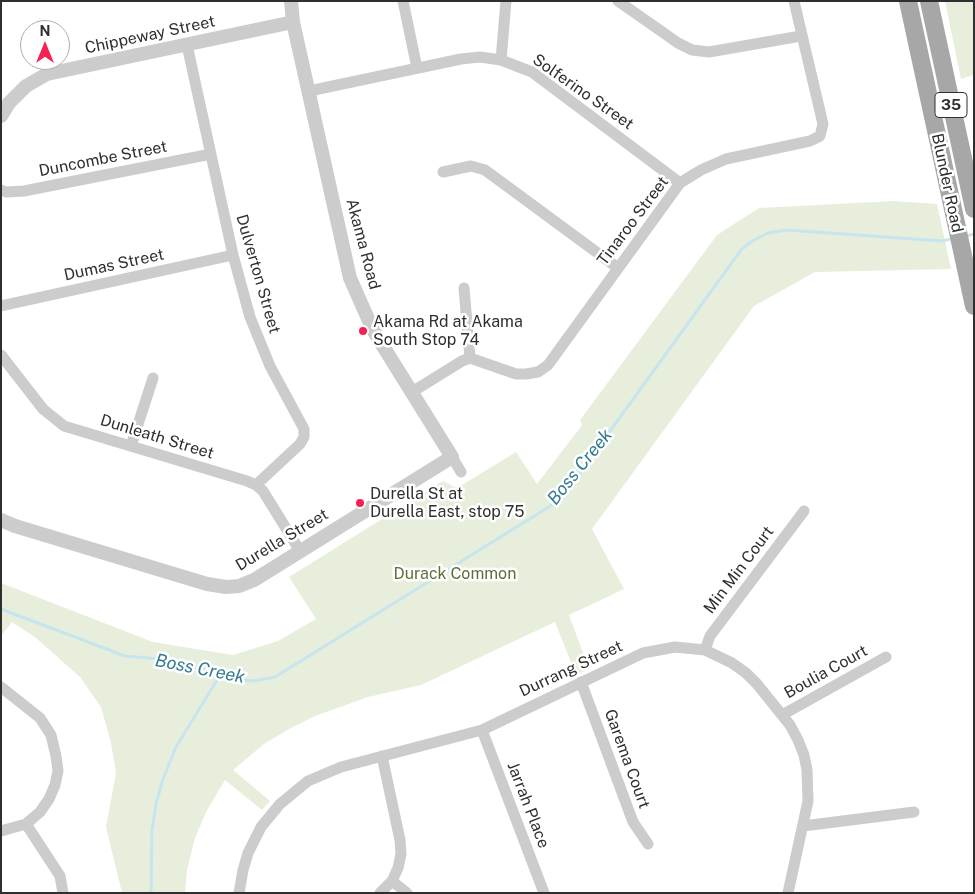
<!DOCTYPE html>
<style>
body{margin:0}
#map{position:relative;width:975px;height:894px;overflow:hidden;background:#fff;font-family:"Public Sans",sans-serif}
canvas{display:block}
.frame{position:absolute;inset:0;border:2px solid #2f2f2f;pointer-events:none}
.north{position:absolute;left:20px;top:20px;width:50px;height:50px;box-sizing:border-box;background:#fff;border:1px solid #acacac;border-radius:50%;rotate:0deg;font-size:14px;font-weight:700;line-height:20px;text-align:center;color:#2f2f2f}
.north::after{content:'';display:block;margin:auto;width:18px;height:22px;background:#f62150;clip-path:polygon(50% 0,100% 100%,50% 72%,0 100%)}
</style>
<div id="map">
<canvas width="975" height="894"></canvas>
<div class="frame"></div>
<div class="north">N</div>
</div>
<script>
const ctx = document.querySelector('canvas').getContext('2d');
ctx.lineJoin = 'round';
function fill(path, color) {
  ctx.fillStyle = color;
  ctx.fill(path, 'evenodd');
}
function shape(rows) {
  const path = new Path2D();
  for (const r of rows) {
    path.moveTo(r[0], r[1]);
    for (let i = 2; i < r.length; i += 2) path.lineTo(r[i], r[i + 1]);
  }
  return path;
}
function stroke(path, color, width, dash) {
  ctx.strokeStyle = color;
  ctx.lineWidth = width;
  ctx.lineCap = dash ? 'butt' : 'round';
  ctx.setLineDash(dash || []);
  ctx.stroke(path);
}
function drawText(font, color, halo, rows, align = 'center') {
  ctx.font = font + ' "Public Sans",sans-serif';
  ctx.lineWidth = 5;
  ctx.setLineDash([]);
  ctx.textBaseline = 'middle';
  ctx.strokeStyle = halo;
  ctx.fillStyle = color;
  for (const [text, x, y, turn = 0] of rows) {
    ctx.save();
    ctx.translate(x, y);
    ctx.rotate((+turn || 0) * Math.PI / 180);
    ctx.textAlign = isNaN(turn) ? turn : align;
    if (halo) ctx.strokeText(text, 0, 0);
    ctx.fillText(text, 0, 0);
    ctx.restore();
  }
}
fill(shape([
 [945,1,974,1,974,75,961,79],
 [894,201,937,204,951,269,815,272,754,306,592,529,624,589,569,615,589,669,576,675,555,622,421,685,368,697,315,716,289,729,264,744,233,770,270,801,262,810,225,780,206,812,195,838,187,870,185,893,122,893,106,827,116,773,111,743,101,707,80,677,36,638,12,622,1,636,1,583,153,642,233,655,278,641,316,619,289,577,443,481,457,488,516,452,537,484,582,425,580,420,717,235,759,208]
]), '#e8eedc');
stroke(shape([
 [966,236,974,234],
 [1,609,125,656,172,660,243,680,254,681,275,677,552,505,568,489,584,467,741,250,752,241,768,233,787,230,942,241,955,238],
 [151,893,152,830,156,804,163,779,176,747,220,675]
]), '#c6e5ef', 3);
stroke(shape([
 [403,1,417,68],
 [618,1,678,43,692,50,709,52,801,36],
 [187,45,233,255,250,317,270,366,304,429,304,437,300,444,256,485],
 [501,60,506,1],
 [309,91,461,59,480,57,501,60,532,72,680,183],
 [443,172,471,166,485,170,618,268],
 [1,190,6,192,24,191,211,154],
 [464,288,470,358],
 [1,306,233,255],
 [1,355,43,409,64,426,247,481,256,485,263,491,300,551],
 [412,392,462,361,470,358,516,374,526,374,538,372,548,365,680,183,701,170,726,159,810,141,820,136,823,124,794,1],
 [131,446,153,378],
 [452,457,461,472],
 [705,650,710,636,804,511],
 [581,682,633,822,648,844],
 [1,687,40,718,51,735,56,756,58,771,55,785,49,799,40,812,26,824,1,831],
 [782,715,886,657],
 [482,730,544,893],
 [26,824,60,876,63,893],
 [803,826,914,812],
 [392,881,407,893],
 [239,893,243,870,248,853,261,827,280,804,308,781,341,767,482,730,643,653,675,647,705,650,732,663,746,673,757,684,790,725,798,740,804,755,807,770,808,801,788,893],
 [380,893,392,881,398,868,401,854,400,840,382,756]
]), '#ccc', 11);
stroke(shape([
 [1,116,9,103,26,86,47,74,293,22],
 [1,520,15,526,207,584,226,587,239,586,254,580,452,457,373,330,350,278,293,22,291,1]
]), '#ccc', 14);
stroke(shape([
 [908,1,974,306],
 [929,1,974,209]
]), '#a7a7a7', 18);
for (const [x, y, r, color] of [
 [363,331,5,"#f62150"],
 [360,503,5,"#f62150"]
]) {
  const dot = new Path2D();
  dot.arc(x, y, r, 0, 2 * Math.PI);
  ctx.fillStyle = color;
  ctx.fill(dot);
  stroke(dot, '#fff', 2);
}
for (const [x, y, w] of [
 [951,105,32]
]) {
  const box = new Path2D();
  box.roundRect(x - w / 2, y - 12.5, w, 25, 4);
  ctx.fillStyle = '#fff';
  ctx.fill(box);
  stroke(box, '#2f2f2f', 1);
}
drawText('bold 15px', '#2f2f2f', null, [
 ["35",951,105]
]);
drawText('16px', '#2f2f2f', '#fff', [
 ["Chippeway Street",150,35,-12],
 ["Solferino Street",583,92,35],
 ["Duncombe Street",103,159,-11],
 ["Blunder Road",947,183,78],
 ["Tinaroo Street",633,221,-53],
 ["Akama Road",363,244,75],
 ["Dumas Street",114,265,-12],
 ["Dulverton Street",258,274,74],
 ["Dunleath Street",157,437,17],
 ["Durella Street",282,540,-31],
 ["Min Min Court",739,570,-53],
 ["Durrang Street",571,669,-25],
 ["Boulia Court",826,672,-29],
 ["Garema Court",627,759,70],
 ["Jarrah Place",528,805,69]
]);
drawText('16px', '#2f2f2f', '#fff', [
 ["Akama Rd at Akama",373,322],
 ["South Stop 74",373,340],
 ["Durella St at",370,494],
 ["Durella East, stop 75",370,512]
], 'left');
drawText('16px', '#5a7038', '#fff', [
 ["Durack Common",455,574]
]);
drawText('italic 18px', '#337b93', '#fff', [
 ["Boss Creek",580,467,-51],
 ["Boss Creek",200,669,11]
]);
</script>
